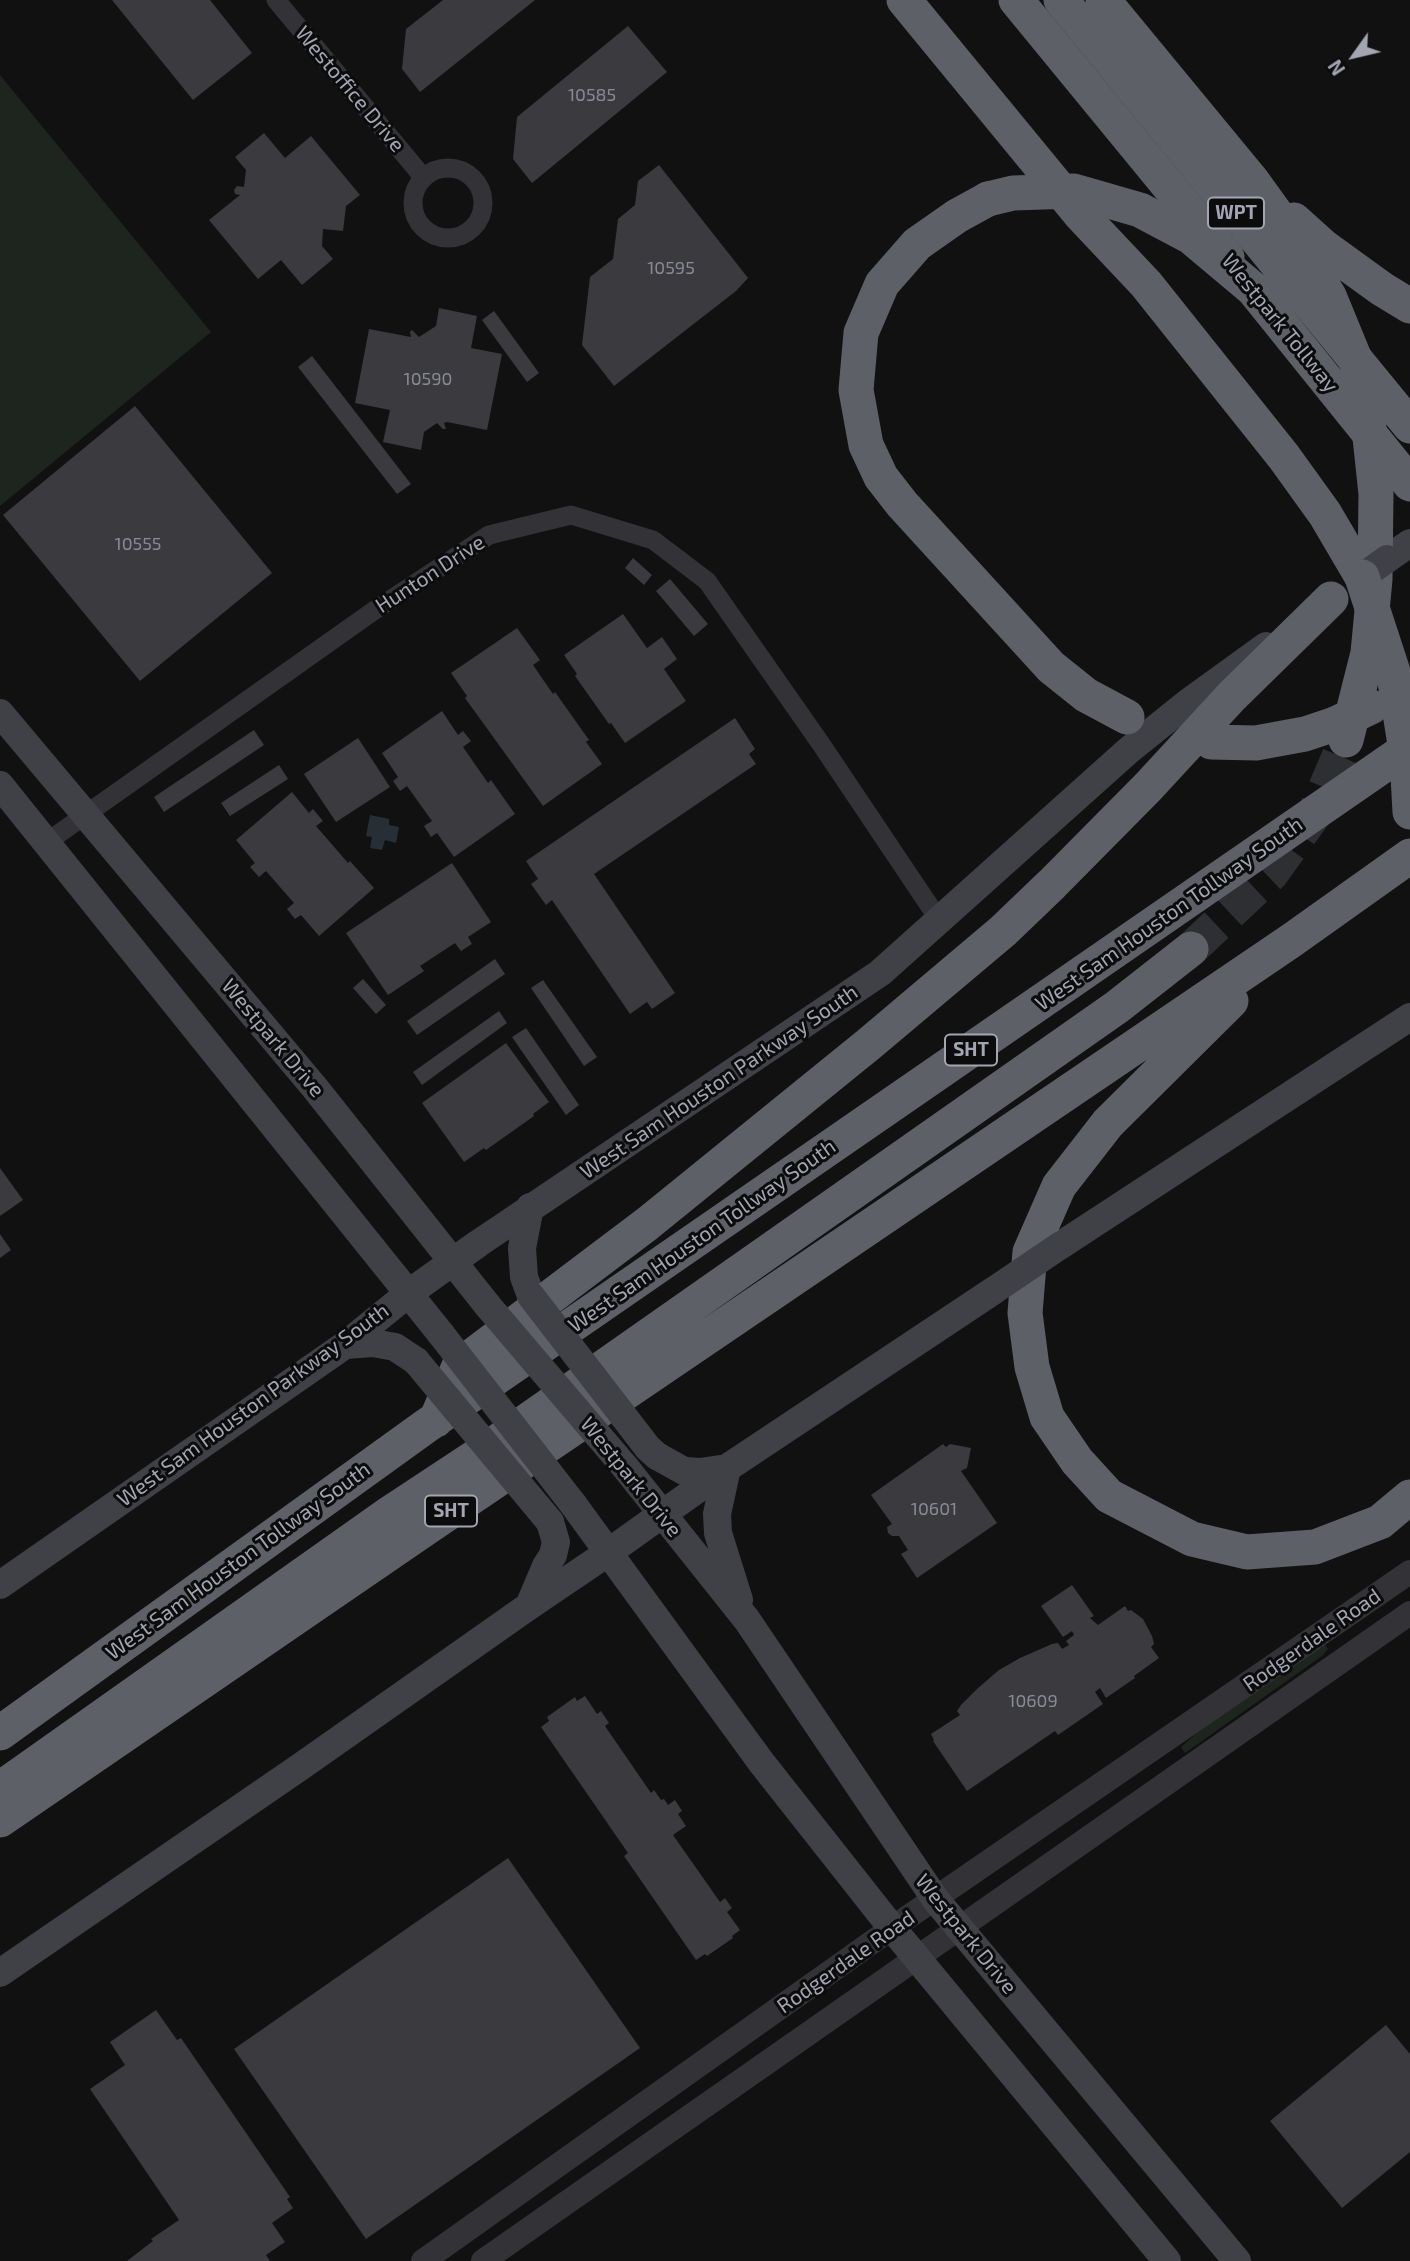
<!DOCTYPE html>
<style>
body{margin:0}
#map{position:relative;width:1410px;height:2261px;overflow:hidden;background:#111112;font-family:"Exo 2",sans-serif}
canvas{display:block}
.north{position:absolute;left:1319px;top:21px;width:70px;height:70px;-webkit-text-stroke:5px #0c0c0d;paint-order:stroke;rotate:236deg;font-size:19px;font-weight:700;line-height:28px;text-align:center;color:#a2a6b3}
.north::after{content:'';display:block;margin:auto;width:24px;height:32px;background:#a2a6b3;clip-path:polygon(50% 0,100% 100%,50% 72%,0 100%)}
</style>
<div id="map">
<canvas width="1410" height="2261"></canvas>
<div class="north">N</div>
</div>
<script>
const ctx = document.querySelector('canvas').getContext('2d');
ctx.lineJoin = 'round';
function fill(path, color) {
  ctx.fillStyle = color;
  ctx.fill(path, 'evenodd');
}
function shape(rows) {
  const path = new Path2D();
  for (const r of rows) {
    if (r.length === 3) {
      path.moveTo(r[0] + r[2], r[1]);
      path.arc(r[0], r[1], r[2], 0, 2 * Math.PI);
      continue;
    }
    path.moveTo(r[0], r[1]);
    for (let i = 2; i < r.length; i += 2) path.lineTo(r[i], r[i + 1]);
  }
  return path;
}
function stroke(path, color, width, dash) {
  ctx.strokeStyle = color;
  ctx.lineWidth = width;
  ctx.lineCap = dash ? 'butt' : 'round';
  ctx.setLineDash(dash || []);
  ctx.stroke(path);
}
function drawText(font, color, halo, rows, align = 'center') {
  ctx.font = font + ' "Exo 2",sans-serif';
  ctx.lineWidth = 6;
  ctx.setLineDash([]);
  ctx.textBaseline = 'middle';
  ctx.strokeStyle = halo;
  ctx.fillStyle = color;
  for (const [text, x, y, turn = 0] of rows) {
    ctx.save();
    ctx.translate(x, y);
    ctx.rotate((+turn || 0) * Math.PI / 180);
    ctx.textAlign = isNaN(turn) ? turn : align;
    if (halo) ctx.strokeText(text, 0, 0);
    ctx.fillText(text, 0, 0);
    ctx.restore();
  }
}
fill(shape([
 [0,75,211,332,0,506],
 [1324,1643,1328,1649,1322,1656,1185,1753,1181,1747,1214,1718]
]), '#1d251e');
fill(shape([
 [370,815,389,819,389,825,399,827,396,843,385,840,382,850,370,848,372,837,366,836]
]), '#272f36');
fill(shape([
 [112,0,210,0,252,53,193,100],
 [443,0,535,0,420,92,402,69,406,29],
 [628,26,667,72,532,183,513,159,517,117],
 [264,133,285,158,311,136,360,195,346,206,343,231,323,229,322,246,333,259,302,285,281,260,258,279,209,220,240,195,235,194,234,190,237,186,244,187,246,170,235,157],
 [659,165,748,278,736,291,614,386,582,345,590,277,613,259,618,219,635,205,638,181],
 [439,308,477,316,471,348,502,354,487,430,447,422,444,423,446,429,443,429,437,423,424,432,421,450,383,442,390,410,355,403,369,329,411,337,410,332,412,330,419,337,436,326],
 [494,311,539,373,527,382,482,320],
 [312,356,411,484,397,494,298,367],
 [135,406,272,573,140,681,3,515],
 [633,558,652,575,644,585,625,568],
 [670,579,708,624,694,636,656,591],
 [623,614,647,648,662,637,677,659,664,669,686,701,625,743,611,723,609,724,575,676,577,674,564,655],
 [517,628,540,660,533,665,553,694,555,692,589,740,586,742,602,764,543,806,465,698,467,696,451,673],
 [442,711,458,735,463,731,471,741,463,747,488,783,491,780,515,814,454,857,437,833,431,837,424,826,432,821,407,786,400,791,393,781,398,777,382,753],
 [735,718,755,749,749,754,756,764,594,874,675,993,652,1009,647,1002,630,1014,552,900,546,905,531,884,538,879,526,861],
 [254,730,264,745,164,812,154,797],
 [358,738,390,787,336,822,304,774],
 [279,765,288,779,230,816,221,803],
 [292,792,309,813,313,809,323,821,316,826,348,863,350,861,374,888,319,936,301,915,295,919,287,909,294,903,266,871,259,877,250,867,255,863,236,840],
 [452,863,491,922,468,937,472,944,461,951,455,943,420,966,424,971,388,995,346,933],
 [495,959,505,974,417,1035,407,1021],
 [363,979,386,1005,376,1014,353,988],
 [543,980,597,1057,584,1066,531,988],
 [499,1011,507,1023,422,1085,413,1072],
 [526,1028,579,1105,566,1115,512,1037],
 [506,1043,549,1102,533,1114,534,1116,486,1150,484,1148,464,1162,422,1103],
 [0,1168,23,1200,0,1216],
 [0,1234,11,1250,0,1258],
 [943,1444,946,1447,950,1444,971,1448,967,1468,961,1471,997,1523,917,1578,901,1554,908,1550,899,1536,892,1536,888,1533,887,1527,892,1524,871,1495],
 [1072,1585,1094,1616,1090,1618,1098,1625,1125,1606,1128,1611,1131,1610,1143,1619,1152,1636,1154,1644,1151,1647,1159,1658,1134,1676,1135,1678,1106,1698,1100,1688,1095,1692,1103,1704,1058,1735,1055,1731,967,1791,933,1741,934,1740,931,1734,960,1715,957,1711,961,1705,978,1688,999,1670,1020,1658,1052,1644,1058,1643,1062,1649,1069,1645,1066,1641,1074,1635,1072,1631,1063,1637,1041,1606],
 [585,1696,597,1714,601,1711,609,1723,605,1726,651,1793,654,1790,661,1800,664,1799,668,1805,675,1800,682,1811,678,1814,686,1826,673,1835,720,1902,725,1898,732,1908,727,1912,740,1930,732,1936,733,1938,707,1956,705,1954,696,1960,624,1856,628,1853,541,1727,549,1721,547,1717,575,1697,577,1701],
 [508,1858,640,2048,366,2239,234,2049],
 [156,2010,177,2040,181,2038,290,2197,287,2199,293,2208,272,2223,285,2242,266,2255,270,2261,127,2261,153,2241,151,2239,179,2220,90,2089,125,2065,110,2042],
 [1386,2025,1410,2054,1410,2152,1342,2208,1270,2121]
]), '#3b3b3f');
stroke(shape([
 [1191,949,1271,874,1315,813,1346,740]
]), '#2e2f32', 35, [35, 18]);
stroke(shape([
 [276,0,423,177],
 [448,203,35],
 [47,842,372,612,489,535,571,515,653,540,707,581,821,744,939,920]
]), '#323237', 19);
stroke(shape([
 [423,2261,892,1928,1410,1572],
 [483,2261,1410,1613]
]), '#323237', 24);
stroke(shape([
 [1387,559,1410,543],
 [0,713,315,1088,488,1306],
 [0,785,441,1334],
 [530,1207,522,1248,524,1277,531,1296],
 [1061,1245,1410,1017],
 [345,1345,373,1343,395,1347,416,1361],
 [657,1456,684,1471,700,1472,727,1468,717,1514,718,1533,739,1600],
 [625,1467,747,1620,936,1900,1237,2261],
 [573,1504,761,1762,892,1928,1167,2261],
 [0,1585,345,1345,409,1293,479,1243,880,973,1129,750,1190,701,1266,646],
 [529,1606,546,1566,553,1555,556,1542,550,1522],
 [0,1973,300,1767,529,1606,609,1552,727,1468,993,1291]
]), '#404147', 28);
stroke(shape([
 [904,0,1080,214,1146,284,1284,457,1325,514,1362,577],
 [1016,0,1227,257],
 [1103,0,1253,182,1297,243,1329,296,1359,369,1369,428,1376,494,1375,579,1368,653,1346,740],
 [988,199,957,216,917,244,882,284,861,333,856,390,866,445,881,477,902,504,1051,667,1086,695,1127,717],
 [1294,220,1324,247,1382,289,1410,306],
 [1211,742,1256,743,1305,734,1335,724],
 [1231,1001,1108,1123,1059,1186,1030,1252,1025,1313,1032,1367,1047,1417,1077,1461,1109,1496,1192,1539,1247,1552,1315,1547,1380,1522,1410,1497],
 [436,1420,459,1366,647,1224,869,1044,1003,931,1052,884,1148,787,1232,696,1331,599],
 [0,1733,426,1426,1410,747],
 [0,1789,390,1513,484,1451,1117,1007,1191,949],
 [0,1820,426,1528,1292,940,1410,856]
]), '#5e6068', 35);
stroke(shape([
 [1362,577,1387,559],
 [993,1291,1061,1245],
 [531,1296,648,1448,657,1456],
 [488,1306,625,1467],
 [441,1334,573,1504],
 [416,1361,550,1522]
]), '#404147', 28);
stroke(shape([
 [1061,0,1410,426],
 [988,199,1013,193,1074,191,1140,210,1191,237,1253,289,1410,484],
 [1362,577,1394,675,1407,757,1410,812],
 [1335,724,1371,707]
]), '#5e6068', 35);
drawText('18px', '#888b96', null, [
 ["10585",592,95],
 ["10595",671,268],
 ["10590",428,379],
 ["10555",138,544],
 ["10601",934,1509],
 ["10609",1033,1701]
]);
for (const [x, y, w] of [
 [1236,213,56],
 [971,1050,52],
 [451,1511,52]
]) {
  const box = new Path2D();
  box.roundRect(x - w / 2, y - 15.5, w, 31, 5);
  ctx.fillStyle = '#0c0c0d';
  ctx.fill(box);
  stroke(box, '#a2a6b3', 2);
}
drawText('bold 19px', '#a2a6b3', null, [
 ["WPT",1236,213],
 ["SHT",971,1050],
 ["SHT",451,1511]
]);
drawText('21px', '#a2a6b3', '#0c0c0d', [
 ["Westoffice Drive",350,89,50],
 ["Westpark Tollway",1280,323,51],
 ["Hunton Drive",430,574,-33],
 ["West Sam Houston Tollway South",1169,914,-35],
 ["Westpark Drive",273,1038,50],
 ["West Sam Houston Parkway South",719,1082,-34],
 ["West Sam Houston Tollway South",702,1236,-35],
 ["West Sam Houston Parkway South",253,1405,-36],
 ["Westpark Drive",631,1477,51],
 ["West Sam Houston Tollway South",238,1561,-36],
 ["Rodgerdale Road",1312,1640,-35],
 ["Westpark Drive",966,1934,51],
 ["Rodgerdale Road",846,1962,-35]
]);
</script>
